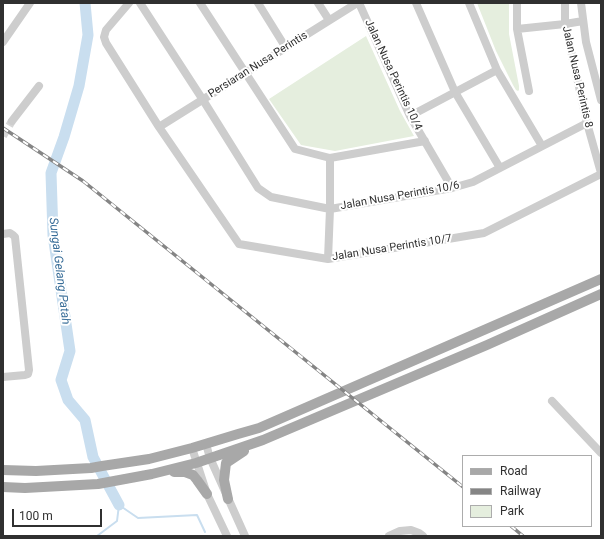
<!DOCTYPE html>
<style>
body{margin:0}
#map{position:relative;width:604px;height:539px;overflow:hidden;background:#fff;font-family:Roboto,sans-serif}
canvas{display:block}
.frame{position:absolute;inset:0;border:4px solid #303030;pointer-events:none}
.legend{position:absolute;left:462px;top:455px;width:130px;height:72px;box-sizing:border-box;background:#fff;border:1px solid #acacac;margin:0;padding:5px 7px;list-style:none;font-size:12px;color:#303030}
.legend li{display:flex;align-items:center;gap:8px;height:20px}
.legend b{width:20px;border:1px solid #acacac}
.scale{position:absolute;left:12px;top:509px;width:90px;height:18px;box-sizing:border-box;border:2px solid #303030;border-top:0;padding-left:5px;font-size:12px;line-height:14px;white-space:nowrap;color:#303030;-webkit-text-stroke:3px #fff;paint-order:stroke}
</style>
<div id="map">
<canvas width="604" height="539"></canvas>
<div class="frame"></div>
<ul class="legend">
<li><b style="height:5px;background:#a8a8a8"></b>Road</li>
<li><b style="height:5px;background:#858585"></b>Railway</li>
<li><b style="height:11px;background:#e5eede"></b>Park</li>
</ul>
<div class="scale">100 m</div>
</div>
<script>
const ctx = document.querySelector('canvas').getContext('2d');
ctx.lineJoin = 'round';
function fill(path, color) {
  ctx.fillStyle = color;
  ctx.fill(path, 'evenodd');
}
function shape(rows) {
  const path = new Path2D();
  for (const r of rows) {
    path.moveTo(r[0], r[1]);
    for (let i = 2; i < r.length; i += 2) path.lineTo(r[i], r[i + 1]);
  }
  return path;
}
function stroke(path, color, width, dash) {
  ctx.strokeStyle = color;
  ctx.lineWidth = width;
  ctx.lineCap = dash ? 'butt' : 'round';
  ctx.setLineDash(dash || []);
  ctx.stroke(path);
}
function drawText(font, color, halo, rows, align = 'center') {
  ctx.font = font + ' Roboto,sans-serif';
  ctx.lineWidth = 4;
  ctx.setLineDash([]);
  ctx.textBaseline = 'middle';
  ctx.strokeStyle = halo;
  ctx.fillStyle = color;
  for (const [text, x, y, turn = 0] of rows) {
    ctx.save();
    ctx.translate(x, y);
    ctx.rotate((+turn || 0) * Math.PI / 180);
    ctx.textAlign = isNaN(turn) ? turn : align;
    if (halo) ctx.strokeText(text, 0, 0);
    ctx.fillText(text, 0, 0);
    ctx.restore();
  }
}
fill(shape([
 [477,3,509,3,509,34,519,86,519,90,518,91,516,90,513,85,496,51],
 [366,36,400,111,414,136,335,151,301,145,269,99]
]), '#e5eede');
stroke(shape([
 [97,536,117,521,119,505,138,518,197,515,205,532]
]), '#c9deef', 2);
stroke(shape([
 [85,3,88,35,79,86,64,137,51,173,53,235,70,351,61,380,68,400,85,420,93,457,119,505]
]), '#c9deef', 11);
stroke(shape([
 [3,136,12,121]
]), '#d6d6d6', 8, [8, 4]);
stroke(shape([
 [129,3,106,30,104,37,106,43,159,127,239,244,328,259,484,233,601,174],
 [140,3,203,100,258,188,271,197,330,209,452,188,473,182,587,123],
 [200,3,295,149,330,158,425,141],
 [258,3,286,48],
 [318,3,329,20],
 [359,3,410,116,452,188],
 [416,3,455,92,500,168],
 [469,3,497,70,542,146],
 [517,3,517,29,529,91],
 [565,3,565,24,587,123,601,173],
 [581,3,586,42,601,100],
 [517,29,565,24,583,21],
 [3,42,30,3],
 [410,116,497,70],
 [12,121,39,86],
 [159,127,357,3],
 [3,234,10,233,13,235,15,237,29,370,28,374,25,375,3,377],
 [328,259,330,209,330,158],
 [552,401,601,453],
 [206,444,210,458,245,536],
 [192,448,207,494,227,536],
 [389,536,400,531,411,530,419,533,423,536]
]), '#cdcdcd', 8);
stroke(shape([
 [3,470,36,471,91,468,102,466,149,459,192,448,238,434,259,428,321,401,601,279],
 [174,472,185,472,193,475,197,480,207,494],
 [3,487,25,488,98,484,152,474,196,463,263,440,487,345,601,294],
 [228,499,224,480,226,463,244,451]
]), '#a8a8a8', 10);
const rail = shape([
 [3,128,83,181,463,487],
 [511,526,523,536]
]);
stroke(rail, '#858585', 3.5);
stroke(rail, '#fff', 2, [6]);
drawText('11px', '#303030', '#fff', [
 ["Persiaran Nusa Perintis",258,65,-32],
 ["Jalan Nusa Perintis 10/4",393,75,65],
 ["Jalan Nusa Perintis 8",577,77,77],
 ["Jalan Nusa Perintis 10/6",400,196,-10],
 ["Jalan Nusa Perintis 10/7",392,248,-9]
]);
drawText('italic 12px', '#386d98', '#fff', [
 ["Sungai Gelang Patah",59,271,83]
]);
</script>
